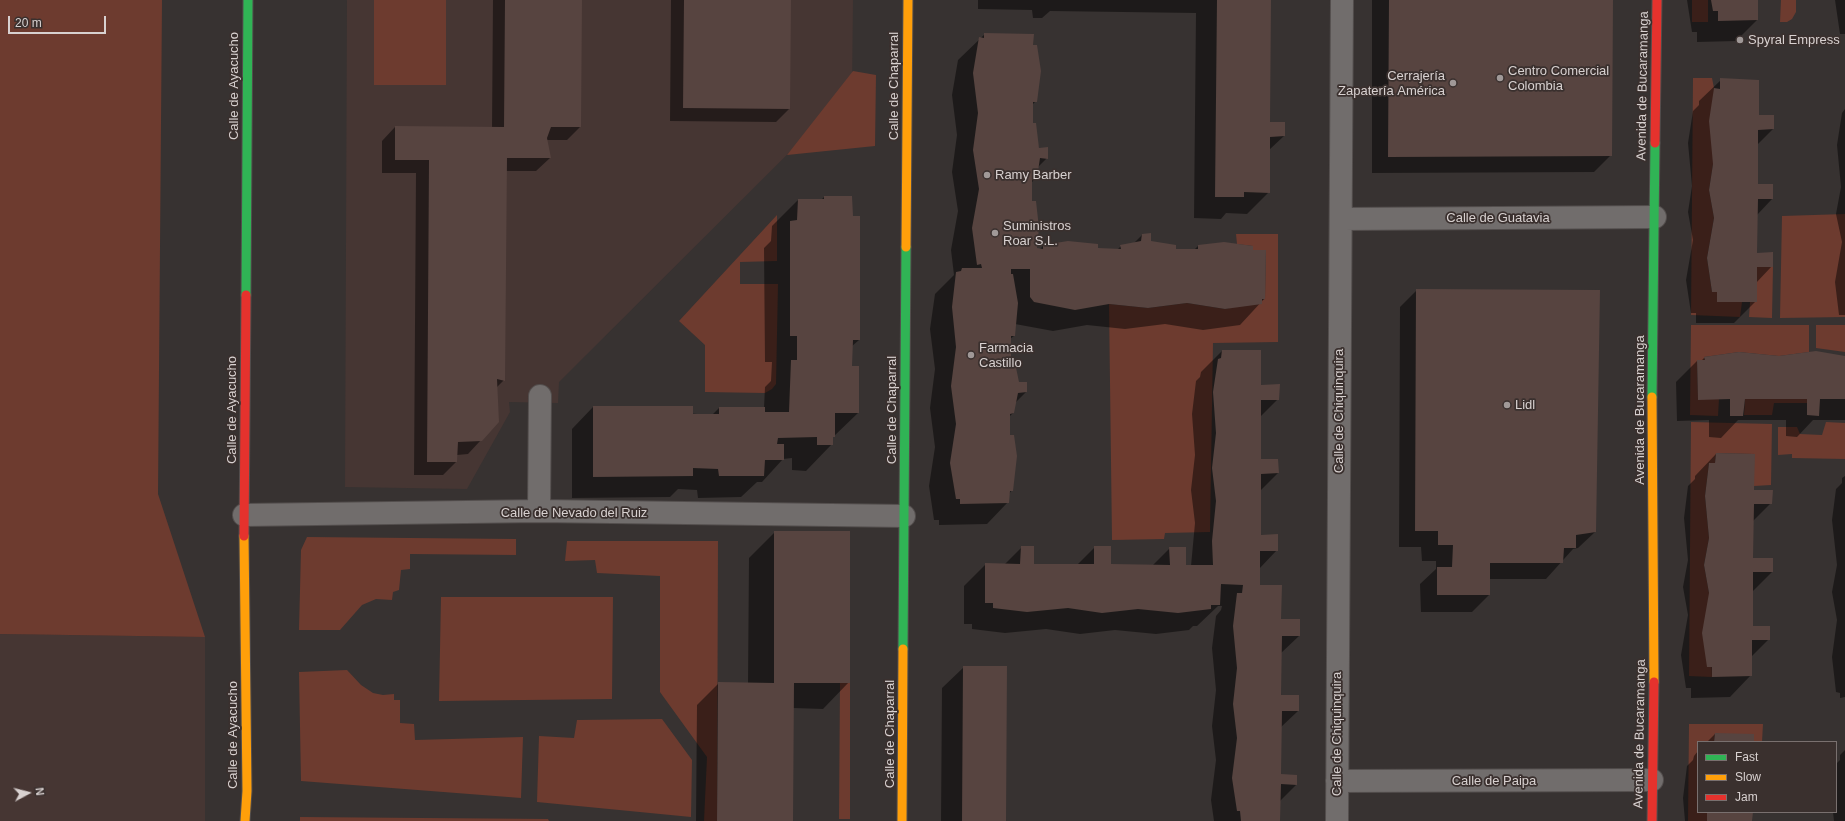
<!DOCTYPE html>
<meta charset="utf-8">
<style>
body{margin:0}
#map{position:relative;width:1845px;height:821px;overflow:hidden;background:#373231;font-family:Helvetica,sans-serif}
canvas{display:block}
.legend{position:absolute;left:1697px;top:741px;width:140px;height:72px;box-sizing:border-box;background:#3a302e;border:1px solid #79706f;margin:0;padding:5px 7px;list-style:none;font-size:12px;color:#d8d1d0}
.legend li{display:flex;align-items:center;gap:8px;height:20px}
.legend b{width:20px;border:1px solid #79706f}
.north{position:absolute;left:8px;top:773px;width:40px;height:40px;-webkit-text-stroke:3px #3a302e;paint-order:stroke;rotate:83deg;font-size:11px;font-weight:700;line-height:16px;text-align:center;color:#d8d1d0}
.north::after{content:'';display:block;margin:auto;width:14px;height:18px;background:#d8d1d0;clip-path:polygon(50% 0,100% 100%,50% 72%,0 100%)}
.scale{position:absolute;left:8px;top:16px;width:98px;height:18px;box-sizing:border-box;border:2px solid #d8d1d0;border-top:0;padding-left:5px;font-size:12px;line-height:14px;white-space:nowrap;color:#d8d1d0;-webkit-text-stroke:3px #3a302e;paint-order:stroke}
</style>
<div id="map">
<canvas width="1845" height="821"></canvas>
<ul class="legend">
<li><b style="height:5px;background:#30b455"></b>Fast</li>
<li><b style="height:5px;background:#ff9f0a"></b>Slow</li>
<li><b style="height:5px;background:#e5322d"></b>Jam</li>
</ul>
<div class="north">N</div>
<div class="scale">20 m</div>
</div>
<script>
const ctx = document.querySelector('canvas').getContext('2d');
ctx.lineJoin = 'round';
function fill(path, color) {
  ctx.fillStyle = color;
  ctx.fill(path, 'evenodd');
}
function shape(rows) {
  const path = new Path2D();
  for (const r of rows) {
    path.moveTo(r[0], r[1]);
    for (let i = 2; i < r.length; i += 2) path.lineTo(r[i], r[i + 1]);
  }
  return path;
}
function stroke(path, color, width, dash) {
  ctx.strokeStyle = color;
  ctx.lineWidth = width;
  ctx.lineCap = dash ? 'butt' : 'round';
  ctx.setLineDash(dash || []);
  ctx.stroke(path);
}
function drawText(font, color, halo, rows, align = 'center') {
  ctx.font = font + ' Helvetica,sans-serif';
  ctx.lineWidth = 3.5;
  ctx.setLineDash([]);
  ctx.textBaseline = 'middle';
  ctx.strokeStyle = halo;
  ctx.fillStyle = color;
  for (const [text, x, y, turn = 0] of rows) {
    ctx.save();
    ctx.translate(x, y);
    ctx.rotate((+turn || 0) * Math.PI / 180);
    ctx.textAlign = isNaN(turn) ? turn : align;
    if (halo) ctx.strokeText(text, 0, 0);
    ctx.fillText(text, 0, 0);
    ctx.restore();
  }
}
fill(shape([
 [347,0,853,0,852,90,559,382,558,403,509,402,510,412,467,489,345,487],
 [0,634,205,637,205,821,0,821]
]), '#463633');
fill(shape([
 [0,0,162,0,158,494,205,637,0,634],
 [374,0,446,0,446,85,374,85],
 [1692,0,1708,0,1708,22,1692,22],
 [1781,0,1796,0,1796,12,1792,19,1787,22,1780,22],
 [853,71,876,75,875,146,787,155],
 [1693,78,1712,78,1714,88,1713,164,1709,190,1714,218,1707,258,1712,292,1717,292,1717,302,1742,302,1740,317,1691,315],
 [1845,214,1845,317,1780,318,1782,216],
 [777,215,777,261,740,262,740,284,778,284,776,384,772,389,765,393,705,392,705,345,679,321],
 [1236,234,1278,234,1278,342,1213,343,1210,532,1165,533,1164,539,1112,540,1109,304,1148,308,1187,303,1225,309,1265,299,1266,250,1253,250,1253,246,1237,244],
 [1757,267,1773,267,1772,318,1749,317,1750,302],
 [1691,325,1809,325,1809,352,1779,356,1739,352,1704,357,1705,360,1697,360,1698,399,1719,399,1718,416,1690,415],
 [1816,325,1845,325,1845,352,1816,348],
 [1745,399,1807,399,1807,403,1774,403,1772,415,1744,415],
 [1691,422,1772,424,1771,485,1754,486,1754,454,1716,453,1715,463,1709,463,1705,496,1709,538,1704,565,1709,593,1712,677,1689,676],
 [1826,422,1845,423,1845,459,1792,458,1792,454,1778,455,1778,427,1797,427,1800,434,1822,435],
 [307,537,516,539,516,555,410,554,410,569,401,570,399,590,393,592,392,600,376,599,362,605,340,630,299,630,301,550],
 [567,541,718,541,717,821,704,821,707,757,660,692,660,576,597,573,595,560,565,561],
 [441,597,613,597,612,699,439,701],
 [347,670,361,685,373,693,383,695,394,694,394,700,400,700,400,723,414,724,415,740,523,737,521,798,301,781,299,672],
 [840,683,850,683,850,819,839,819],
 [662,719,692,760,691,817,537,802,539,736,574,738,577,720],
 [1689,724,1763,724,1762,742,1754,742,1715,733,1714,742,1698,742,1698,812,1707,812,1707,821,1688,821],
 [300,817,548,819,549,821,300,821]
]), '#6d3b2f');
fill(shape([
 [493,0,581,0,580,127,567,140,546,140,550,158,536,171,506,171,504,380,497,387,481,440,468,454,457,455,456,462,443,475,414,475,416,173,382,173,382,141,395,127,492,128],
 [671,0,790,0,789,109,776,122,670,121],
 [978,0,1270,0,1269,123,1284,136,1269,150,1269,192,1247,214,1226,213,1221,219,1194,218,1196,13,1050,11,1042,18,1033,18,1032,10,978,9],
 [1372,0,1612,0,1611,155,1594,172,1372,173],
 [1687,0,1757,0,1757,20,1736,41,1697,42,1697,32,1692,32],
 [1835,0,1845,0,1845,44,1845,34,1840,34],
 [985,34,1032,46,1036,101,1032,105,1032,123,1039,149,1047,158,1037,168,1036,178,1031,183,1031,202,1035,249,1039,250,1043,246,1117,250,1121,246,1133,244,1142,235,1150,242,1175,250,1194,250,1198,246,1252,251,1264,299,1240,325,1203,330,1165,324,1125,329,1087,325,1053,331,1015,324,1014,336,1010,339,1010,359,1018,383,1026,392,1015,403,1013,413,1009,417,1012,490,1009,494,1008,502,987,524,939,525,939,520,934,520,929,486,935,447,930,408,935,369,930,329,935,294,954,275,951,250,958,211,952,172,957,135,952,95,958,60],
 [1721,80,1773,129,1757,145,1757,185,1772,199,1757,215,1756,254,1772,266,1756,283,1756,301,1734,323,1696,323,1696,313,1691,313,1686,280,1693,240,1688,212,1692,186,1688,143,1693,111,1699,105,1699,101],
 [1845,109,1845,325,1845,315,1839,315,1835,282,1842,242,1836,214,1841,187,1837,145,1842,113],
 [824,197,859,340,851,347,851,367,858,413,832,438,832,444,806,471,792,470,792,458,783,459,762,482,757,482,741,497,698,498,697,490,678,489,670,497,572,498,572,429,593,407,712,415,719,408,764,408,765,387,771,381,772,362,765,362,764,248,771,241,772,226,798,200,821,200],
 [1417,290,1595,532,1578,548,1573,549,1546,579,1489,579,1489,595,1472,612,1421,612,1420,584,1436,569,1436,561,1422,561,1421,547,1399,547,1400,307],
 [1222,351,1260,386,1278,399,1260,417,1260,460,1278,473,1260,491,1260,536,1277,550,1259,569,1258,586,1280,620,1299,636,1280,654,1280,696,1298,711,1280,728,1280,775,1296,785,1280,801,1279,821,1214,821,1211,800,1216,760,1212,726,1216,690,1212,648,1216,616,1221,610,1222,606,1218,606,1197,626,1193,626,1189,630,1156,634,1115,630,1080,634,1046,629,1005,633,972,629,972,624,964,624,964,586,986,564,1005,564,1022,547,1033,565,1077,565,1095,547,1110,565,1152,566,1170,548,1185,566,1191,566,1195,523,1191,490,1195,455,1192,414,1196,381,1200,377,1201,372],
 [1845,357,1845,420,1813,420,1797,437,1786,436,1786,420,1738,420,1721,438,1709,437,1709,420,1677,421,1676,382,1697,361,1701,361,1704,358],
 [1716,454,1753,491,1771,503,1752,522,1752,559,1772,572,1752,592,1752,627,1769,639,1751,657,1751,675,1730,697,1691,698,1691,688,1686,688,1681,655,1688,615,1683,587,1688,560,1684,518,1688,486,1695,479,1695,476],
 [1845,476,1845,697,1840,698,1840,693,1836,692,1832,657,1837,620,1832,592,1837,565,1832,520,1836,489,1842,483,1842,478],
 [775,532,849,682,823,709,793,708,792,821,696,821,697,705,719,683,748,683,749,558],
 [964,667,1005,821,941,821,942,688],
 [1715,734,1752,742,1707,742],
 [1845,750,1845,821,1834,821,1833,812,1836,812,1836,764,1840,760,1840,755],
 [1698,751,1698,812,1752,812,1751,821,1685,821,1683,798,1687,766,1693,760,1694,756]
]), '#0007');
fill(shape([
 [505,0,582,0,581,127,551,127,547,138,551,158,507,158,505,381,497,379,499,422,482,441,458,442,457,462,427,462,429,160,395,160,395,126,504,127],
 [684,0,791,0,790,109,683,108],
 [1217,0,1271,0,1270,122,1285,122,1285,136,1270,137,1270,193,1244,192,1244,197,1215,197],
 [1389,0,1613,0,1612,156,1388,157],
 [1711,0,1758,0,1758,20,1718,21,1718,11,1713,11],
 [984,33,1034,34,1033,45,1037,45,1041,71,1037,102,1033,102,1033,123,1036,123,1039,148,1048,147,1048,159,1040,158,1037,178,1032,180,1032,201,1036,201,1039,228,1037,248,1043,249,1043,245,1068,241,1098,244,1098,248,1121,249,1120,245,1141,241,1142,234,1151,233,1151,241,1176,245,1176,249,1198,249,1198,245,1224,242,1253,246,1253,250,1266,250,1265,299,1262,299,1262,304,1225,309,1187,303,1148,308,1109,304,1075,310,1034,302,1030,297,1030,269,1011,269,1011,274,1013,274,1018,303,1015,336,1011,336,1011,358,1014,358,1019,382,1027,382,1027,392,1018,393,1014,413,1010,414,1010,435,1014,435,1017,456,1013,491,1010,491,1009,503,960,504,960,499,956,499,950,463,956,424,951,386,956,347,952,307,956,272,961,271,962,268,982,268,981,264,977,265,972,228,979,189,973,150,978,113,973,73,979,37,984,38],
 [1720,78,1759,80,1759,115,1774,115,1774,129,1758,130,1758,184,1773,184,1773,199,1758,199,1757,253,1773,252,1773,267,1757,267,1757,302,1717,302,1717,292,1712,292,1707,258,1714,218,1709,190,1713,164,1709,121,1714,88,1720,89],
 [824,196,852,196,853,216,860,216,860,340,853,340,852,366,859,366,859,413,835,413,835,437,833,437,833,445,817,445,817,437,778,438,777,444,784,444,784,460,765,460,764,476,719,476,718,469,693,468,693,476,593,477,593,406,693,406,693,414,719,414,719,407,765,407,765,412,789,412,791,360,797,360,797,336,790,336,790,221,797,220,798,199,824,199],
 [1416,289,1600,290,1596,532,1576,535,1576,548,1564,548,1563,563,1490,563,1490,595,1437,595,1437,567,1452,567,1453,545,1438,545,1438,531,1415,531],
 [1222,350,1261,350,1261,385,1280,384,1279,400,1261,400,1261,459,1278,459,1279,473,1261,474,1261,535,1278,534,1278,551,1260,551,1260,585,1282,585,1281,619,1300,619,1300,636,1282,636,1281,695,1299,695,1299,711,1282,711,1281,774,1297,775,1297,785,1281,784,1280,821,1241,821,1240,811,1237,811,1232,778,1237,738,1233,704,1237,668,1233,626,1237,593,1242,593,1243,585,1221,584,1220,605,1211,605,1211,609,1178,613,1138,609,1102,613,1068,608,1027,612,993,608,993,603,985,603,985,563,1020,564,1021,546,1034,546,1034,564,1094,564,1094,546,1111,546,1111,564,1170,565,1169,547,1186,547,1186,565,1213,565,1212,541,1216,501,1212,468,1216,433,1213,392,1218,359,1221,358],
 [1816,351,1845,356,1845,399,1820,399,1819,416,1807,415,1807,399,1745,399,1743,416,1730,416,1730,399,1698,400,1697,360,1705,360,1704,357,1739,352,1779,356],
 [1716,453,1755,454,1754,490,1773,490,1772,504,1754,504,1753,558,1773,558,1773,572,1753,572,1753,626,1770,626,1770,640,1752,640,1752,676,1712,677,1712,667,1707,667,1702,633,1709,593,1704,565,1709,538,1705,496,1709,463,1715,463],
 [774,531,850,531,850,683,794,683,793,821,717,821,718,682,774,683],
 [963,666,1007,666,1006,821,962,821],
 [1715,733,1754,734,1754,742,1714,742],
 [1707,812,1753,812,1752,821,1707,821]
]), '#574440');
const street = shape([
 [1341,219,1655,217],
 [539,511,540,396],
 [244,515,539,511,904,516],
 [1337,781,1652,780],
 [1337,821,1342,0]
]);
const fast = shape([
 [246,295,248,0],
 [1652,397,1655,143],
 [903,649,906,247]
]);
const slow = shape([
 [906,247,908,0],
 [1652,397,1654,682],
 [244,536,247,791,245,821],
 [902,821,903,649]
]);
const jam = shape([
 [1655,143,1657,0],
 [244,536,246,295],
 [1652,821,1654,682]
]);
stroke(street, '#534e4d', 24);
stroke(fast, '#534e4d', 11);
stroke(slow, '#534e4d', 11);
stroke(jam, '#534e4d', 11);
stroke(street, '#716d6c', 22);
stroke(fast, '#30b455', 9);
stroke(slow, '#ff9f0a', 9);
stroke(jam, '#e5322d', 9);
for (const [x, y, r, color] of [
 [1740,40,4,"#a09998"],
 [1500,78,4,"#a09998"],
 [1453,83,4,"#a09998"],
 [987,175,4,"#a09998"],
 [995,233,4,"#a09998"],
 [971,355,4,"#a09998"],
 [1507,405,4,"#a09998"]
]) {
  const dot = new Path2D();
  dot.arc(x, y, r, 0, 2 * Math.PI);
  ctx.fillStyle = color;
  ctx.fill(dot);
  stroke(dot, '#3a302e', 1.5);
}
drawText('13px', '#d8d1d0', '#3a302e', [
 ["Spyral Empress",1748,40],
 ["Centro Comercial",1508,71],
 ["Colombia",1508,86],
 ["Cerrajería",1445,76,"right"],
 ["Zapatería América",1445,91,"right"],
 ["Ramy Barber",995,175],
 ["Suministros",1003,226],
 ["Roar S.L.",1003,241],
 ["Farmacia",979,348],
 ["Castillo",979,363],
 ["Lidl",1515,405]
], 'left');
drawText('13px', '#d8d1d0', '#3a302e', [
 ["Calle de Ayacucho",234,86,-90],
 ["Calle de Chaparral",894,86,-90],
 ["Avenida de Bucaramanga",1643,86,-89],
 ["Calle de Guatavia",1498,218],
 ["Calle de Ayacucho",232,410,-90],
 ["Calle de Chaparral",892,410,-90],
 ["Avenida de Bucaramanga",1640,410,-90],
 ["Calle de Chiquinquira",1339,411,-90],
 ["Calle de Nevado del Ruiz",574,513],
 ["Calle de Chaparral",890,734,-90],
 ["Calle de Chiquinquira",1337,734,-90],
 ["Avenida de Bucaramanga",1640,734,-89],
 ["Calle de Ayacucho",233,735,-90],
 ["Calle de Paipa",1494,781]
]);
</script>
